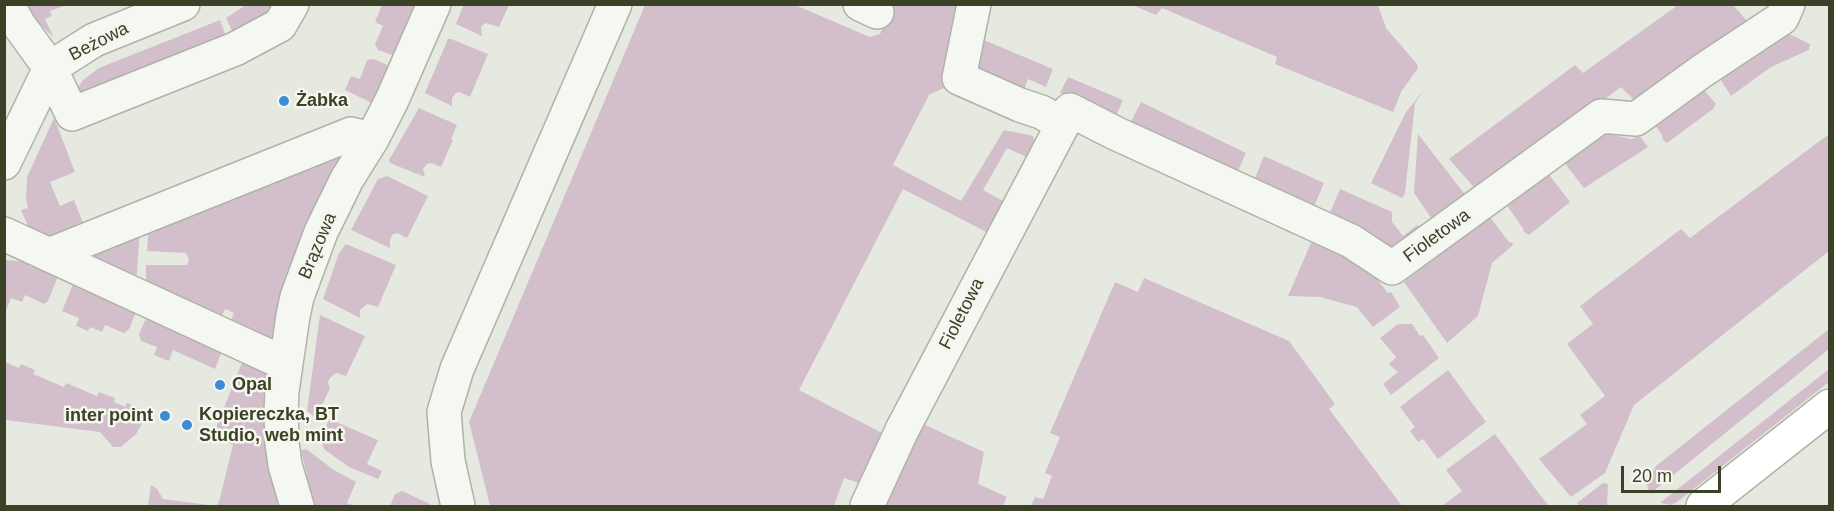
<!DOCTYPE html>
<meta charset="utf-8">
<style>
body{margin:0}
#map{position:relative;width:1834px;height:511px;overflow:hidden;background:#e6e9df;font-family:Arial,sans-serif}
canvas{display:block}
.frame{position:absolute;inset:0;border:6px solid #3a4127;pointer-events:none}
.scale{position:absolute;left:1621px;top:466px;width:100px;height:27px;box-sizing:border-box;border:3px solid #3a4127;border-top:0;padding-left:8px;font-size:18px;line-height:21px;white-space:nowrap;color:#3a4127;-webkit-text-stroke:4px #f5f6ee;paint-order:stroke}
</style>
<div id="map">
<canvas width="1834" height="511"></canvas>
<div class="frame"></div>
<div class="scale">20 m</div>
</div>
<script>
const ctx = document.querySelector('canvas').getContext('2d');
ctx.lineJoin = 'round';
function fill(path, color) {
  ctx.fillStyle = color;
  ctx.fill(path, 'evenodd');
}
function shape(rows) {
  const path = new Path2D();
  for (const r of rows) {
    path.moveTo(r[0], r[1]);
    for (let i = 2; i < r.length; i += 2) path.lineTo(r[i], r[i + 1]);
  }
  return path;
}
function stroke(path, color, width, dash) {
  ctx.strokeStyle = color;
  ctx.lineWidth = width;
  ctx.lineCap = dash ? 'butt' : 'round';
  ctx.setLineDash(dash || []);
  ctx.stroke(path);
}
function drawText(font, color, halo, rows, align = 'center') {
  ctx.font = font + ' Arial,sans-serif';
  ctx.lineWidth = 5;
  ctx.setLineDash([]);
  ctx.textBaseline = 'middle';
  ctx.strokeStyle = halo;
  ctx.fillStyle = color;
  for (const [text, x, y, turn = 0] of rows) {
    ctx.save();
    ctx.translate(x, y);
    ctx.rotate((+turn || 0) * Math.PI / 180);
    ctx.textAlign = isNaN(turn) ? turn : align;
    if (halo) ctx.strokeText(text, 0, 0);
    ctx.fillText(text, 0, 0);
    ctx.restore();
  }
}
fill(shape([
 [391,4,425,5,401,58,378,50,375,44,383,26,375,22,382,5],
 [464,4,509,4,509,5,499,27,485,23,481,27,482,36,456,24],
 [28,5,67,5,50,11,52,16,45,19,54,38,36,20],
 [246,5,276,5,271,15,234,35,226,18],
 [645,5,795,5,870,37,880,34,893,5,964,5,946,87,929,95,893,165,961,201,1004,130,1033,136,1036,145,1031,159,1007,148,983,190,1007,203,992,235,903,189,799,390,888,436,865,485,844,478,834,506,490,506,469,422],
 [1132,5,1378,5,1386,28,1417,64,1418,68,1401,92,1393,112,1275,64,1277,57,1162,8,1156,15],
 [1678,5,1733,5,1749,23,1644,101,1633,99,1621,87,1479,193,1449,159,1575,65,1583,73],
 [220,20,226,37,85,94,76,91,83,80,99,68],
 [1789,34,1810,44,1809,50,1771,67,1731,96,1719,77,1757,50],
 [979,38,1053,69,1046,87,1028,79,1022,96,975,76],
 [448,39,451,39,488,54,470,97,459,92,456,93,452,98,452,106,425,93],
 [374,59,396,69,372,103,345,90,351,76,360,79,367,60],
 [1068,77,1123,100,1115,118,1060,93],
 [1425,89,1415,103,1405,193,1402,198,1371,183,1406,112],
 [1703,89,1716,104,1713,109,1667,143,1663,140,1662,135,1655,125],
 [1141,102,1246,153,1236,175,1130,124],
 [419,108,457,125,451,139,453,140,441,167,431,163,427,164,423,169,425,177,390,163,389,160],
 [54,118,75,172,50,182,60,206,74,200,85,228,65,235,45,237,28,226,21,210,28,208,26,200,27,177],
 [1602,132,1631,139,1640,136,1648,147,1584,188,1563,161],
 [1418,134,1470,201,1436,225,1414,193],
 [1829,134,1829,251,1634,405,1605,473,1571,497,1539,459,1587,424,1580,415,1605,396,1567,344,1593,324,1580,306,1681,229,1690,238],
 [346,153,275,343,229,326,234,313,225,309,219,322,146,289,146,265,187,265,189,259,186,253,147,251,149,226],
 [1264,156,1324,183,1313,209,1253,183],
 [1547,172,1570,202,1529,235,1523,231,1524,230,1506,204],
 [387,176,428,196,407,238,397,233,392,235,390,240,390,248,351,230,378,179],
 [1340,189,1392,212,1392,222,1403,236,1417,225,1421,227,1401,251,1328,217],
 [1489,216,1509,242,1513,243,1512,246,1492,263,1478,316,1447,343,1404,282],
 [140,229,136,286,80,252],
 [1314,236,1373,274,1388,293,1391,292,1400,307,1373,327,1357,307,1320,297,1288,296],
 [346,244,396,265,378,307,367,304,360,310,360,318,323,299,339,253],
 [5,260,28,262,30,267,36,267,58,276,48,301,44,304,25,295,22,302,11,298,5,313],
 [1144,278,1289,341,1335,404,1329,409,1402,506,1031,506,1035,497,1043,499,1052,476,1045,473,1060,437,1050,433,1115,282,1138,292],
 [74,282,137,310,129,329,124,333,105,325,102,332,90,327,88,331,76,326,79,318,62,311],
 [148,314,222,351,215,369,173,350,169,361,154,355,157,347,141,341,139,334],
 [320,315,365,336,346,376,336,373,330,378,328,382,330,388,316,418,307,411],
 [1398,324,1412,324,1420,336,1423,335,1439,358,1391,395,1383,384,1398,372,1389,364,1396,357,1380,338],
 [1829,329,1829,349,1650,494,1647,485,1656,466],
 [245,355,269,372,287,506,148,506,151,485,157,489,163,499,216,506,219,502,233,445,213,435],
 [5,362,19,368,21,364,35,370,33,374,64,387,66,383,97,396,99,392,115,398,114,402,125,407,127,403,146,411,148,408,151,409,136,434,121,447,113,447,100,432,5,420],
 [1829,369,1829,382,1677,502,1671,505,1660,503],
 [1448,370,1486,422,1438,459,1423,439,1418,442,1410,431,1415,427,1400,407],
 [329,419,378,440,367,464,382,471,378,479,349,467,324,449,321,440],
 [923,424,984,452,978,484,1007,497,1003,506,881,506],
 [1495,434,1537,491,1549,506,1442,506,1462,491,1446,470],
 [306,449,334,470,356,482,347,503,355,506,314,506,301,450],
 [1603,483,1608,484,1607,506,1580,506,1577,503],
 [402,491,428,503,433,506,390,506,395,494]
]), '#d3bfcc');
const street = shape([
 [7,4,19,25,50,68,72,114,235,49,280,25,292,4],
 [860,4,877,12],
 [1063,124,1070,110,1115,133,1351,241,1392,268,1601,116,1636,119,1702,71,1782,18,1788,4],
 [4,163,50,68,94,40,183,4],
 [4,234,286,364],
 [51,254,351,134,372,139],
 [297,506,285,465,282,443,281,413,282,391,293,316,297,297,321,232,347,179,372,139,392,100,434,4],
 [458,506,448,461,444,412,457,369,615,4],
 [867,506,902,430,1063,124,1041,112,1020,105,959,78,974,4]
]);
const secondary = shape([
 [1703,506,1830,406]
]);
stroke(street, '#afb3a4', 36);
stroke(secondary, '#afb3a4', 36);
stroke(street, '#f5f7f2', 33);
stroke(secondary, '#fff', 33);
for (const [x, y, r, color] of [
 [284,101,6,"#3d8ad5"],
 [220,385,6,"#3d8ad5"],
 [165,416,6,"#3d8ad5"],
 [187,425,6,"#3d8ad5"]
]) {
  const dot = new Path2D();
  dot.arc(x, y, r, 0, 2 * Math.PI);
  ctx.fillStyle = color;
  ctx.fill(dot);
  stroke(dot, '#f5f6ee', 2);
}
drawText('18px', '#3a4127', '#f5f6ee', [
 ["Beżowa",99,42,-27],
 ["Fioletowa",1437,236,-36],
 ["Brązowa",318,246,-67],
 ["Fioletowa",962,314,-63]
]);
drawText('bold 18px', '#3a4127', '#f5f6ee', [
 ["Żabka",296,101],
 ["Opal",232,385],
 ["Kopiereczka, BT",199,415],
 ["Studio, web mint",199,436],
 ["inter point",153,416,"right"]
], 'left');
</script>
